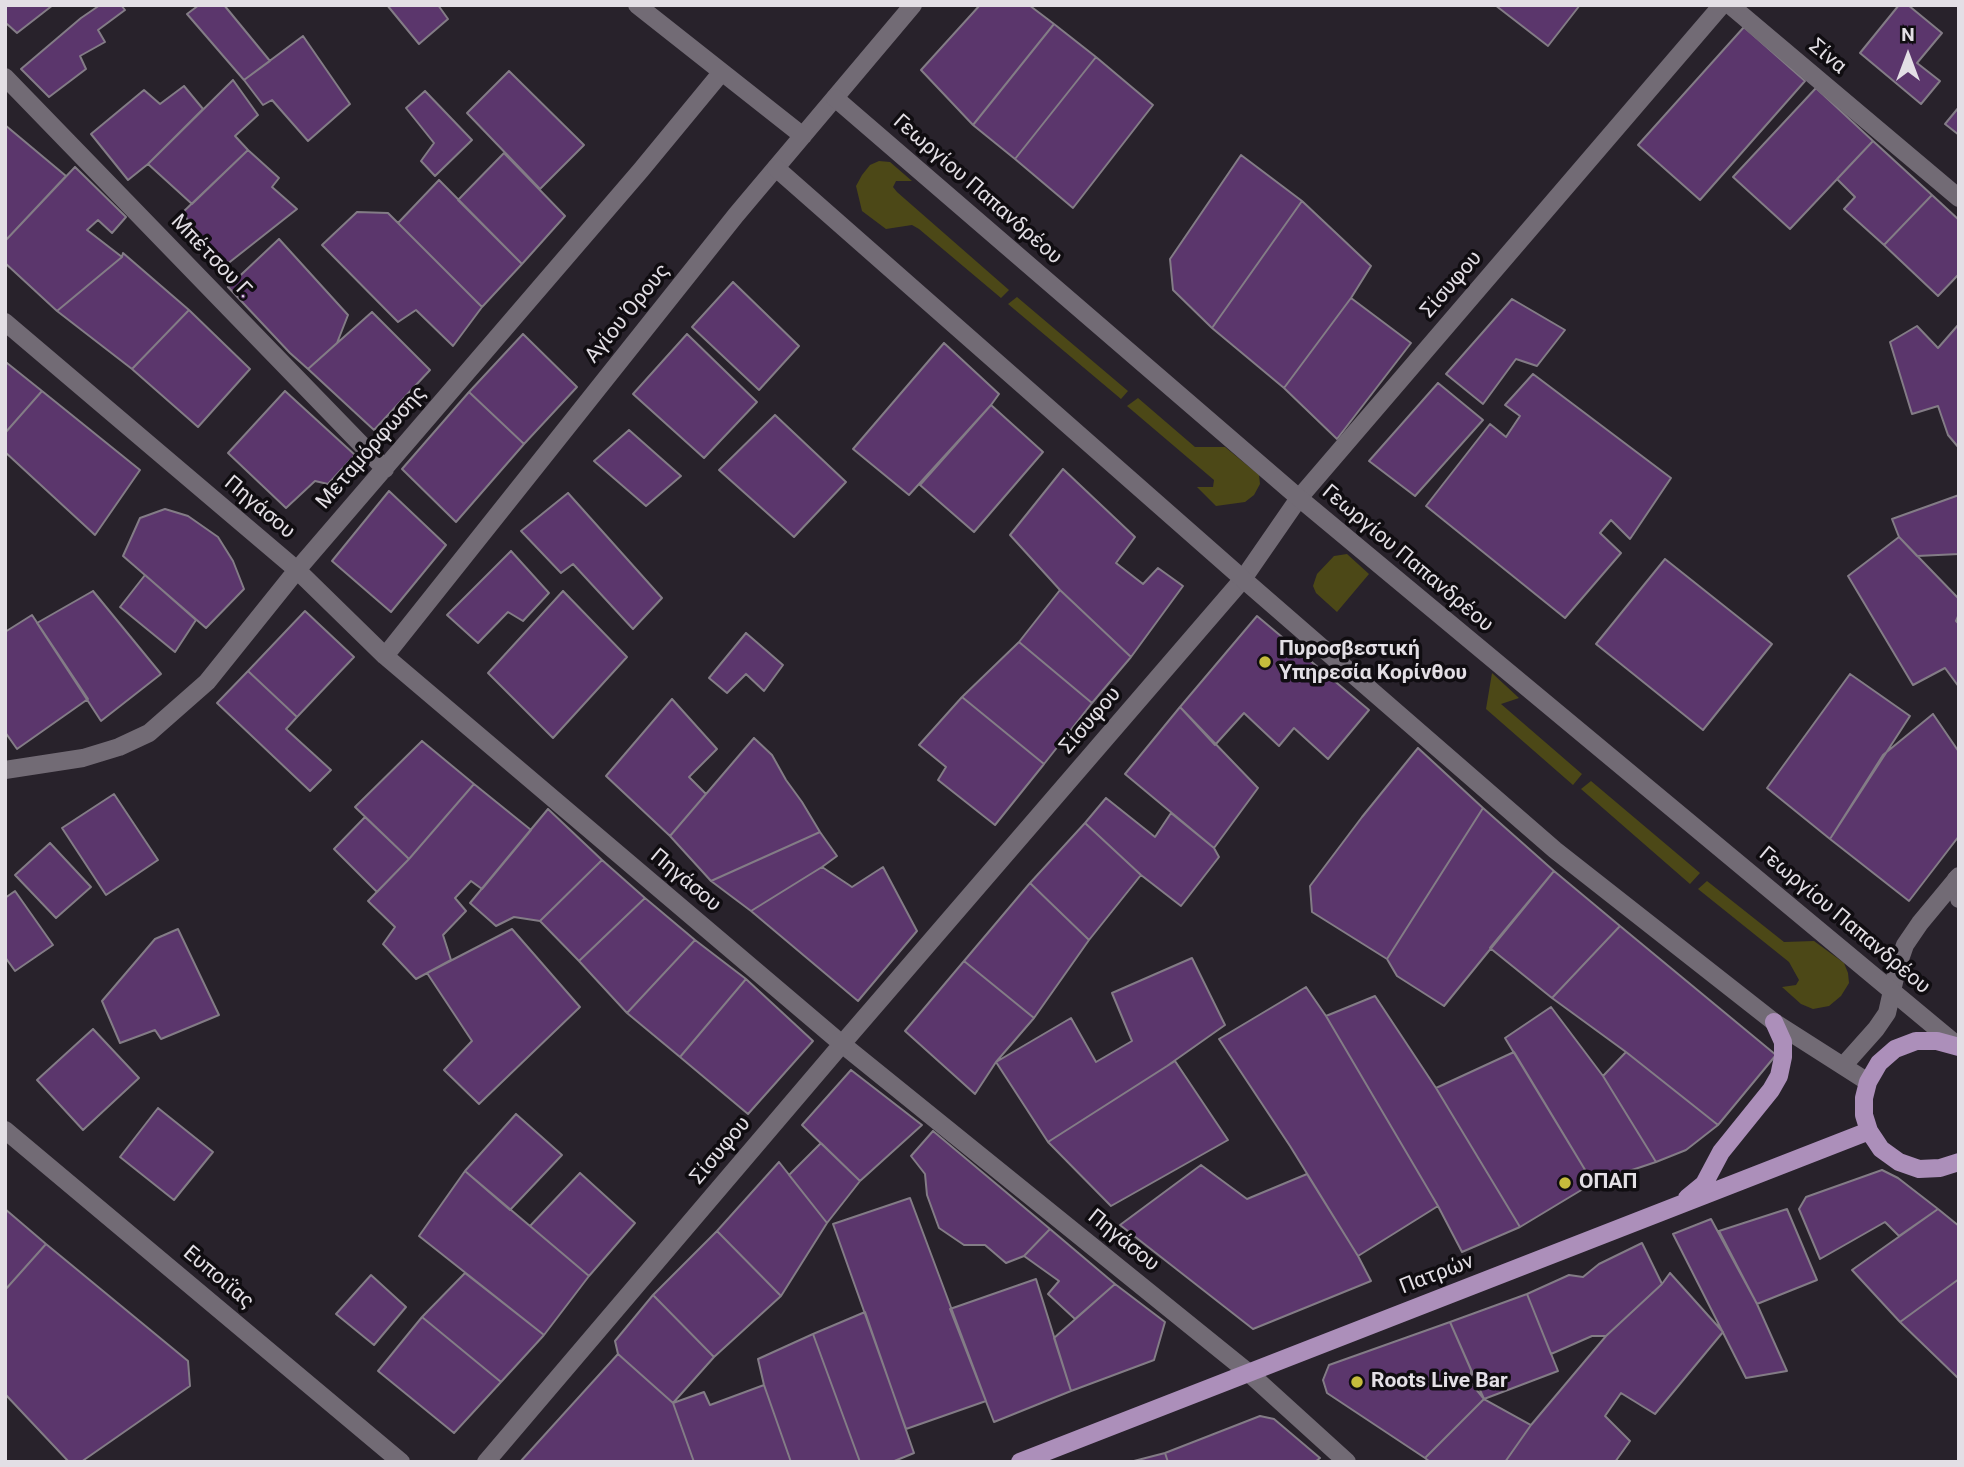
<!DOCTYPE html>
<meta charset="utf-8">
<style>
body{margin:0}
#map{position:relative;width:1964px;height:1467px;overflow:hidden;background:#28222b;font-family:Roboto,sans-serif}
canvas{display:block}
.frame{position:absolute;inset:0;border:7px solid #e3dfe5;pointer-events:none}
.north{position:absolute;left:1873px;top:21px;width:70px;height:70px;-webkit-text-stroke:5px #100d11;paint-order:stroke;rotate:0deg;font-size:19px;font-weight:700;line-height:28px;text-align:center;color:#e3dfe5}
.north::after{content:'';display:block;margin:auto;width:24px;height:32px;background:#e3dfe5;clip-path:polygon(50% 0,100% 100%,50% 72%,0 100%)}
</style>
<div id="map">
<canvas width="1964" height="1467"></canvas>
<div class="frame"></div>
<div class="north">N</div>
</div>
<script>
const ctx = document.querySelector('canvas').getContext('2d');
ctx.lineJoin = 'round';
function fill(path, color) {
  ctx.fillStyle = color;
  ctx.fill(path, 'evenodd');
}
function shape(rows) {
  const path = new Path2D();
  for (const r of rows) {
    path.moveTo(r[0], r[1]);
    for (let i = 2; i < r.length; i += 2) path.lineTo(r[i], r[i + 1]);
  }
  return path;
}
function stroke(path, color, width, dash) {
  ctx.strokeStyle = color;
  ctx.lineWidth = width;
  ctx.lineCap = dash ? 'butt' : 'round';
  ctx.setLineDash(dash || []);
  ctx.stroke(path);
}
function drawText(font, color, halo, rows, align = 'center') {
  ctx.font = font + ' Roboto,sans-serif';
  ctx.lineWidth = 7;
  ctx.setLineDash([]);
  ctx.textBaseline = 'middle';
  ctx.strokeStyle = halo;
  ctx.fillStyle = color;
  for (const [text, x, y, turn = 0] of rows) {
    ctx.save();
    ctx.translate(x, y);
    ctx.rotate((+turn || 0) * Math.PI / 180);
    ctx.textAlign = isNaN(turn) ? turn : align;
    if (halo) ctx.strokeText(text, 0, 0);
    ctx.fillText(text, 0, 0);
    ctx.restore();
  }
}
fill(shape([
 [879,161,890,162,912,181,896,181,893,187,897,192,1009,290,1001,298,919,229,912,225,886,229,862,211,856,186,862,175,870,165],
 [1017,297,1128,391,1121,399,1008,304],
 [1138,398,1195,447,1225,447,1259,475,1260,484,1254,495,1245,502,1216,506,1197,487,1213,487,1214,480,1127,406],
 [1347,554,1369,574,1337,612,1316,593,1313,586,1317,574,1334,556],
 [1492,673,1519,698,1501,704,1582,774,1573,785,1486,709],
 [1591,781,1700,873,1690,884,1581,789],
 [1707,881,1784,942,1814,941,1844,963,1848,973,1849,983,1841,996,1829,1006,1813,1009,1801,1004,1782,987,1796,985,1799,980,1789,962,1698,889]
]), '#4c4817');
const building = shape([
 [5,5,53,5,17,33,7,24,5,26,5,5],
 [100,5,121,5,125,10,98,30,105,42,80,56,86,69,49,97,21,69,81,18,100,5],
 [199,5,224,5,270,61,244,80,187,14,199,5],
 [387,5,438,5,448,19,419,44,387,5],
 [980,5,1029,5,1054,24,973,125,921,70,980,5],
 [1495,5,1580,5,1548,46,1495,5],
 [1899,5,1908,5,1942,33,1917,63,1940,81,1921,104,1860,53,1899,5],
 [1054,24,1096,57,1015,159,973,125,1054,24],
 [1744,27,1805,81,1700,200,1638,145,1744,27],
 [303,36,350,104,308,141,272,100,263,105,244,80,303,36],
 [1096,57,1153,105,1073,208,1015,159,1096,57],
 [509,71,584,145,540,189,467,113,509,71],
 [233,80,258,115,235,136,248,150,192,204,148,164,233,80],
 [184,86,203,109,148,164,128,180,91,134,144,90,160,104,184,86],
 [1816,88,1873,141,1790,229,1733,177,1816,88],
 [425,91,472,140,435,176,421,161,434,143,406,108,425,91],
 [1959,107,1959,135,1945,124,1959,107],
 [5,125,66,176,5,241,5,125],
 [1873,141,1932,195,1884,245,1844,209,1855,197,1837,179,1873,141],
 [248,150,279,178,272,187,297,209,226,265,182,213,248,150],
 [504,153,565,216,522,264,458,200,504,153],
 [1241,155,1302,201,1212,328,1173,290,1170,259,1241,155],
 [75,167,126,217,112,233,98,220,87,230,122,257,57,311,5,263,5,241,75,167],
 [439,180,522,264,482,307,398,223,439,180],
 [1932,195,1959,220,1959,274,1938,296,1884,245,1932,195],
 [1302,201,1371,266,1351,298,1284,388,1212,328,1302,201],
 [357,212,388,213,482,307,453,346,416,310,398,322,322,245,357,212],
 [279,239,348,315,337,343,308,369,290,353,228,287,279,239],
 [123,253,189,310,132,369,57,311,122,257,123,253],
 [733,282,799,346,759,390,692,327,733,282],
 [1351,298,1411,343,1337,439,1284,388,1351,298],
 [1512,299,1565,330,1537,366,1516,359,1483,404,1446,374,1512,299],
 [189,310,250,369,198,427,132,369,189,310],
 [372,312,430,370,374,430,308,369,372,312],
 [1959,324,1959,448,1948,435,1938,406,1912,414,1890,342,1917,326,1938,348,1959,324],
 [523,334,577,387,524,444,469,392,523,334],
 [687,334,757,402,704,458,633,394,687,334],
 [944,343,999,394,991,405,909,495,853,449,944,343],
 [7,363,42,391,5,433,5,365,7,363],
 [1533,374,1671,478,1630,539,1611,520,1600,533,1621,553,1565,618,1426,506,1490,424,1506,437,1520,416,1505,405,1533,374],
 [1438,383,1483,420,1415,496,1369,461,1438,383],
 [42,391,140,470,95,535,5,452,5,433,42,391],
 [285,391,355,455,328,484,315,481,286,508,228,453,285,391],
 [469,392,524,444,456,522,402,469,469,392],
 [991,405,1043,452,974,532,920,485,991,405],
 [775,415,846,482,794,537,719,470,775,415],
 [629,430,681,476,646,506,594,461,629,430],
 [1063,469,1135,537,1116,563,1143,584,1158,568,1183,586,1131,657,1060,590,1010,535,1063,469],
 [389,491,446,545,391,612,332,561,389,491],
 [568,493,662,598,633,629,573,564,561,573,521,531,568,493],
 [1959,495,1959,554,1917,556,1899,537,1892,519,1959,495],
 [165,509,188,516,218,537,233,561,244,589,206,628,123,556,140,518,165,509],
 [1899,537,1959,599,1959,614,1956,621,1959,624,1959,687,1945,668,1913,685,1848,576,1899,537],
 [511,551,549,593,523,621,508,612,478,643,447,615,511,551],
 [1665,559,1772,644,1703,730,1596,644,1665,559],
 [145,575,196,620,175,652,120,607,145,575],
 [1060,590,1131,657,1092,703,1019,642,1060,590],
 [93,591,161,674,101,721,37,623,93,591],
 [563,591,627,657,553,738,488,673,563,591],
 [305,611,354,657,297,717,248,671,305,611],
 [32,615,88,699,17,749,5,732,5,632,32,615],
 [1257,616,1369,710,1328,759,1294,728,1279,746,1244,713,1215,745,1180,707,1257,616],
 [746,633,783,665,764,691,746,674,727,693,709,678,746,633],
 [1019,642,1092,703,1044,764,962,697,1019,642],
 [248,671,297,717,286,729,331,770,310,791,217,703,248,671],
 [1850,674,1910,716,1830,839,1767,788,1850,674],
 [962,697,1044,764,995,825,938,780,946,767,919,745,962,697],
 [672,699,717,749,689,777,706,794,670,836,606,776,672,699],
 [1180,707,1258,788,1214,848,1125,774,1180,707],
 [1933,714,1959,752,1959,836,1909,901,1830,839,1883,755,1933,714],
 [754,738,772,755,786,780,802,802,820,832,711,881,670,836,754,738],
 [422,741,474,784,409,859,355,807,422,741],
 [1418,748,1483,808,1387,959,1312,912,1310,886,1362,817,1418,748],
 [474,784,531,830,482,889,471,881,455,898,466,911,443,935,451,960,416,979,383,944,395,927,368,901,409,859,474,784],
 [114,794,158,860,106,895,62,828,114,794],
 [1106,798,1155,837,1171,813,1214,848,1219,857,1181,906,1141,875,1085,823,1106,798],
 [1483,808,1554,871,1444,1006,1397,976,1387,959,1483,808],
 [548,809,602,860,540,921,514,917,496,926,470,903,548,809],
 [365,817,409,859,377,892,334,849,365,817],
 [1085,823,1141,875,1089,940,1030,883,1085,823],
 [820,832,837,856,822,867,751,911,711,881,820,832],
 [50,843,91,887,56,918,15,875,50,843],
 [602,860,645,898,579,961,540,921,602,860],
 [822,867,852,887,883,867,917,931,858,1001,751,911,822,867],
 [1554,871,1620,926,1552,998,1490,948,1554,871],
 [1030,883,1089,940,1034,1018,964,961,1030,883],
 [15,891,53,945,15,971,5,957,5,898,15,891],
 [645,898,695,940,627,1013,579,961,645,898],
 [1620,926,1776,1055,1718,1125,1626,1052,1552,998,1620,926],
 [178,929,219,1015,161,1039,155,1030,120,1043,102,1001,155,939,178,929],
 [512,929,580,1007,479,1104,444,1070,472,1041,427,973,512,929],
 [695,940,746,979,680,1057,627,1013,695,940],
 [1192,958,1225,1025,1167,1066,1048,1142,996,1062,1071,1018,1096,1062,1132,1041,1112,993,1192,958],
 [964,961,1034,1018,996,1062,975,1094,905,1031,964,961],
 [746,979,813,1041,748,1114,680,1057,746,979],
 [1306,987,1326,1016,1438,1206,1358,1256,1290,1146,1219,1039,1306,987],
 [1375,996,1436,1088,1520,1227,1462,1252,1438,1206,1326,1016,1375,996],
 [1551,1007,1603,1076,1656,1162,1593,1183,1505,1038,1551,1007],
 [93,1029,139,1078,83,1130,37,1080,93,1029],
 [1514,1052,1593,1183,1520,1227,1436,1088,1514,1052],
 [1626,1052,1718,1125,1686,1150,1656,1162,1603,1076,1626,1052],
 [1175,1061,1228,1140,1111,1206,1048,1142,1175,1061],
 [851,1070,922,1125,860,1181,802,1125,851,1070],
 [158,1108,213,1152,174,1200,120,1157,158,1108],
 [516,1114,562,1155,510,1210,465,1171,516,1114],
 [933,1131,1050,1229,1024,1256,1006,1263,985,1245,964,1245,939,1228,927,1195,925,1174,911,1156,933,1131],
 [821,1143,860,1181,827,1223,789,1175,821,1143],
 [779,1162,827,1223,781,1296,717,1231,779,1162],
 [1201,1165,1247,1199,1307,1174,1358,1256,1371,1281,1253,1329,1120,1225,1201,1165],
 [1882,1170,1898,1178,1938,1209,1899,1236,1885,1222,1820,1259,1799,1209,1806,1197,1882,1170],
 [465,1171,589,1276,544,1335,419,1236,465,1171],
 [580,1173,635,1223,589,1276,530,1226,580,1173],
 [910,1198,986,1401,906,1429,833,1224,910,1198],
 [5,1209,46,1244,5,1290,5,1209],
 [1787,1209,1817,1280,1757,1304,1719,1231,1787,1209],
 [1938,1209,1959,1226,1959,1279,1900,1322,1852,1270,1938,1209],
 [1711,1219,1757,1304,1787,1371,1746,1378,1673,1234,1711,1219],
 [1050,1229,1115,1284,1075,1319,1048,1294,1059,1281,1024,1256,1050,1229],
 [717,1231,781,1296,714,1357,653,1295,717,1231],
 [1642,1243,1662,1284,1606,1336,1592,1336,1551,1354,1527,1294,1569,1275,1583,1277,1599,1264,1642,1243],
 [46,1244,188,1361,190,1386,81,1462,69,1462,5,1394,5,1290,46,1244],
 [465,1273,544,1335,501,1382,422,1317,465,1273],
 [1670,1273,1723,1332,1655,1414,1621,1393,1605,1416,1630,1441,1615,1462,1505,1462,1531,1425,1606,1336,1662,1284,1670,1273],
 [371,1275,406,1307,374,1345,336,1314,371,1275],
 [1036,1279,1071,1391,994,1422,950,1309,1036,1279],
 [1959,1279,1959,1379,1900,1322,1959,1279],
 [1115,1284,1165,1322,1154,1360,1071,1391,1054,1338,1115,1284],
 [1527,1294,1558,1371,1484,1399,1450,1322,1527,1294],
 [653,1295,714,1357,673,1403,618,1354,615,1341,653,1295],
 [865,1312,914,1453,892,1462,860,1462,813,1334,865,1312],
 [422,1317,501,1382,454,1433,378,1371,422,1317],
 [1450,1322,1471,1370,1471,1383,1484,1399,1425,1458,1327,1393,1323,1380,1329,1365,1450,1322],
 [813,1334,860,1462,791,1462,764,1385,758,1359,813,1334],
 [618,1354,673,1403,694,1462,520,1462,618,1354],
 [764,1385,791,1462,694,1462,673,1403,704,1392,710,1405,764,1385],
 [1484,1399,1531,1425,1505,1462,1430,1462,1425,1458,1484,1399],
 [1260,1416,1274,1419,1320,1458,1315,1462,1168,1462,1165,1453,1260,1416],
 [1165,1453,1168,1462,1130,1462,1165,1453]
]);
fill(building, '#5b366c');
stroke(building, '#837c86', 2);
stroke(shape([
 [1956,879,1959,899]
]), '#726b75', 18);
stroke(shape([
 [637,5,803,136],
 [1730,5,1959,198],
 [5,77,385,469],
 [5,322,297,570,385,656,842,1044,1249,1373,1347,1462],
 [385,656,736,215,913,5],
 [5,770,83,758,119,747,149,733,207,682,297,570,641,170,721,73],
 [1892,991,1898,965,1905,945,1920,923,1959,876],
 [5,1130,401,1462],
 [486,1462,842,1044,1243,579,1299,498,1722,5]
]), '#726b75', 18);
stroke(shape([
 [835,98,1299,498,1958,1046],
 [776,168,1243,579,1555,850,1774,1022,1868,1082],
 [1843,1066,1876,1029,1887,1013,1892,991]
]), '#726b75', 18);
stroke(shape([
 [1959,1047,1937,1041,1916,1041,1895,1049,1879,1063,1868,1082,1864,1098,1864,1115,1869,1131,1881,1149,1899,1162,1919,1169,1940,1168,1959,1162],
 [1687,1198,1704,1184,1721,1152,1771,1090,1779,1076,1783,1057,1783,1042,1774,1022],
 [1020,1462,1869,1131]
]), '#ac8fba', 18);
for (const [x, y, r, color] of [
 [1265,662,7,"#c6bc3c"],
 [1565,1183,7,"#c6bc3c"],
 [1357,1382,7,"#c6bc3c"]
]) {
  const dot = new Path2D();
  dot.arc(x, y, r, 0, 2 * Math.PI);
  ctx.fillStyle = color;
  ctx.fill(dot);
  stroke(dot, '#100d11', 2.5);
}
drawText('21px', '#e3dfe5', '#100d11', [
 ["Σίνα",1827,57,40],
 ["Γεωργίου Παπανδρέου",977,190,41],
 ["Μπέτσου Γ.",211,257,46],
 ["Σίσυφου",1452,285,-49],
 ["Αγίου Όρους",628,314,-51],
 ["Μεταμόρφωσης",372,448,-49],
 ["Πηγάσου",259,508,40],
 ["Γεωργίου Παπανδρέου",1407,559,40],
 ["Σίσυφου",1091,721,-49],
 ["Πηγάσου",685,881,40],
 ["Γεωργίου Παπανδρέου",1844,921,40],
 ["Σίσυφου",721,1151,-50],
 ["Πηγάσου",1123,1241,39],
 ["Πατρών",1437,1275,-21],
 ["Ευποιΐας",218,1278,40]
]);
drawText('bold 21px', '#e3dfe5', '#100d11', [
 ["Πυροσβεστική",1279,650],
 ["Υπηρεσία Κορίνθου",1279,674],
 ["ΟΠΑΠ",1579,1183],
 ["Roots Live Bar",1371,1382]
], 'left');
</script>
